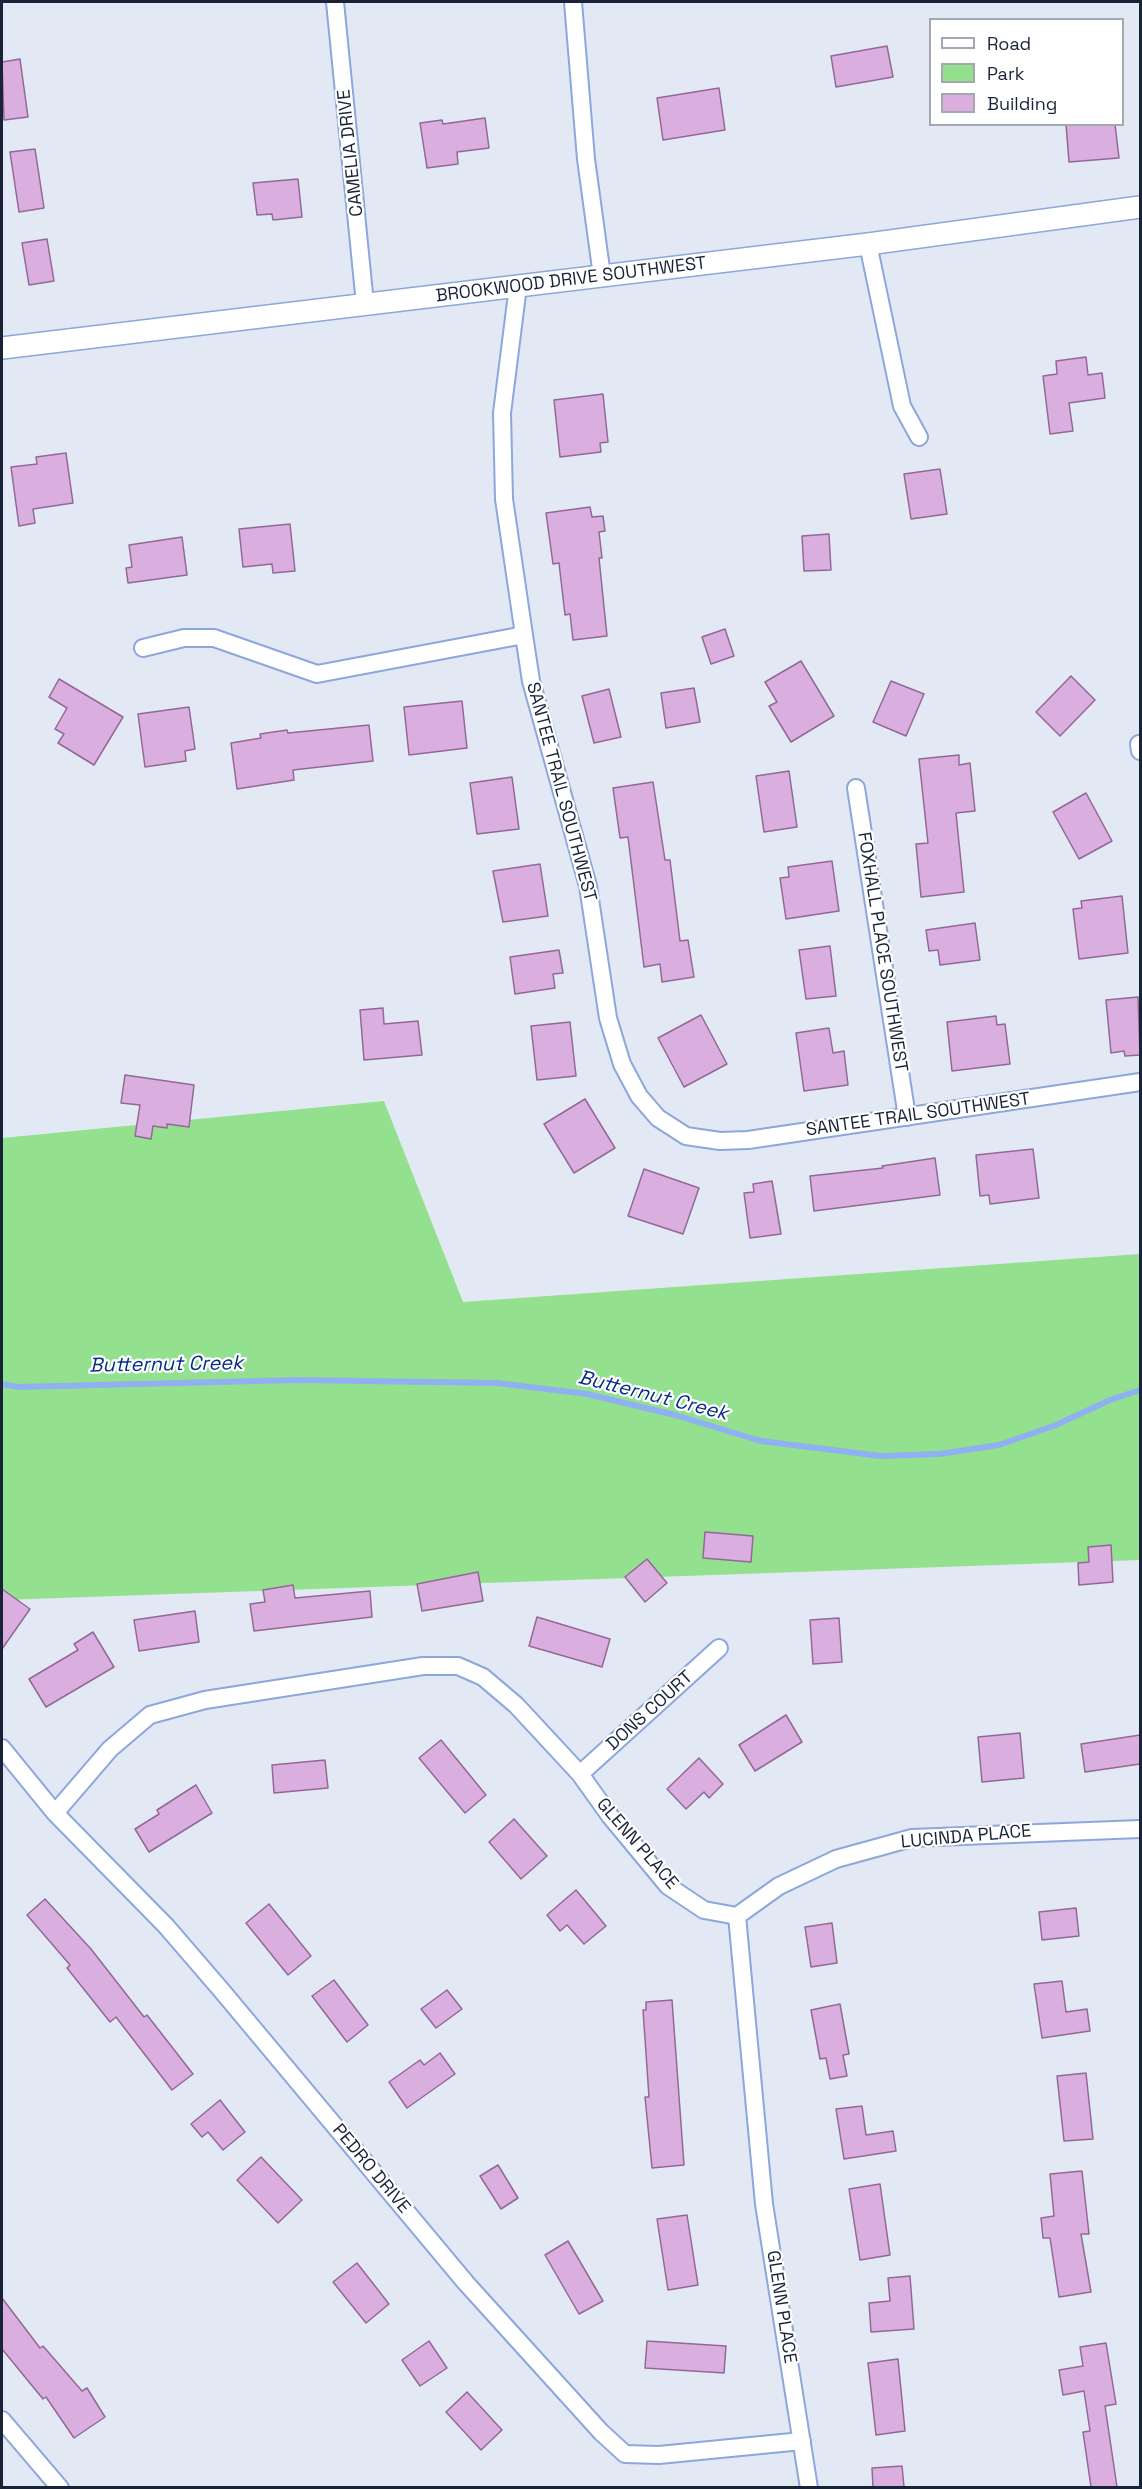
<!DOCTYPE html>
<style>
body{margin:0}
#map{position:relative;width:1142px;height:2489px;overflow:hidden;background:#e3e9f4;font-family:"Space Grotesk",sans-serif}
canvas{display:block}
.frame{position:absolute;inset:0;border:3px solid #192337;pointer-events:none}
.legend{position:absolute;left:929px;top:18px;width:195px;height:108px;box-sizing:border-box;background:#fff;border:2px solid #a3a7af;margin:0;padding:8px 10px;list-style:none;font-size:18px;color:#192337}
.legend li{display:flex;align-items:center;gap:12px;height:30px}
.legend b{width:30px;border:2px solid #a3a7af}
</style>
<div id="map">
<canvas width="1142" height="2489"></canvas>
<div class="frame"></div>
<ul class="legend">
<li><b style="height:8px;background:#fff"></b>Road</li>
<li><b style="height:16px;background:#93e08f"></b>Park</li>
<li><b style="height:16px;background:#daaede"></b>Building</li>
</ul>
</div>
<script>
const ctx = document.querySelector('canvas').getContext('2d');
ctx.lineJoin = 'round';
function fill(path, color) {
  ctx.fillStyle = color;
  ctx.fill(path, 'evenodd');
}
function shape(rows) {
  const path = new Path2D();
  for (const r of rows) {
    path.moveTo(r[0], r[1]);
    for (let i = 2; i < r.length; i += 2) path.lineTo(r[i], r[i + 1]);
  }
  return path;
}
function stroke(path, color, width, dash) {
  ctx.strokeStyle = color;
  ctx.lineWidth = width;
  ctx.lineCap = dash ? 'butt' : 'round';
  ctx.setLineDash(dash || []);
  ctx.stroke(path);
}
function drawText(font, color, halo, rows, align = 'center') {
  ctx.font = font + ' "Space Grotesk",sans-serif';
  ctx.lineWidth = 4.5;
  ctx.setLineDash([]);
  ctx.textBaseline = 'middle';
  ctx.strokeStyle = halo;
  ctx.fillStyle = color;
  for (const [text, x, y, turn = 0] of rows) {
    ctx.save();
    ctx.translate(x, y);
    ctx.rotate((+turn || 0) * Math.PI / 180);
    ctx.textAlign = isNaN(turn) ? turn : align;
    if (halo) ctx.strokeText(text, 0, 0);
    ctx.fillText(text, 0, 0);
    ctx.restore();
  }
}
fill(shape([
 [384,1101,463,1302,1140,1254,1140,1560,2,1600,2,1138]
]), '#93e08f');
stroke(shape([
 [2,1384,19,1387,298,1380,497,1383,587,1394,675,1415,761,1441,881,1456,939,1454,999,1445,1056,1425,1110,1400,1140,1390]
]), '#90b1f1', 6);
const building = shape([
 [887,46,893,77,836,87,831,56,887,46],
 [20,59,28,117,4,120,2,62,20,59],
 [719,88,725,130,663,140,657,98,719,88],
 [485,118,489,148,457,152,458,164,427,168,420,123,442,120,443,124,485,118],
 [1066,124,1115,124,1119,158,1069,162,1066,124],
 [35,149,44,208,19,212,10,152,35,149],
 [298,179,302,217,273,220,272,214,257,215,253,183,298,179],
 [47,239,54,281,29,285,22,243,47,239],
 [1086,357,1088,375,1102,373,1105,398,1069,403,1073,431,1050,434,1043,376,1057,374,1056,361,1086,357],
 [603,394,608,442,600,443,601,452,560,457,554,400,603,394],
 [66,453,73,503,33,509,35,523,19,526,11,467,37,464,36,457,66,453],
 [940,469,947,514,911,519,904,474,940,469],
 [590,507,592,517,603,516,605,531,599,532,602,558,599,558,607,636,573,640,570,614,565,615,559,563,553,564,546,513,590,507],
 [290,524,295,571,273,573,272,564,243,567,239,529,290,524],
 [829,534,831,570,804,571,802,536,829,534],
 [182,537,187,575,128,583,126,568,132,567,129,545,182,537],
 [725,629,734,656,711,664,702,637,725,629],
 [801,661,834,716,791,742,769,706,777,702,765,682,801,661],
 [1071,676,1095,700,1060,736,1036,712,1071,676],
 [59,679,123,717,94,765,58,743,64,734,55,729,67,708,49,697,59,679],
 [891,681,924,694,906,736,873,722,891,681],
 [694,688,700,722,666,728,661,693,694,688],
 [609,689,621,737,594,743,582,696,609,689],
 [462,701,467,748,409,755,404,707,462,701],
 [189,707,195,749,185,751,186,761,145,767,138,714,189,707],
 [369,725,373,761,293,770,294,780,237,789,231,743,261,738,260,734,287,730,288,733,369,725],
 [959,755,959,765,970,763,975,811,956,813,964,892,921,897,916,844,928,843,919,759,959,755],
 [789,771,797,827,764,832,756,776,789,771],
 [512,777,519,829,477,834,470,783,512,777],
 [653,782,665,860,670,860,680,941,688,940,694,977,662,982,660,964,644,967,628,837,620,838,613,788,653,782],
 [1086,793,1112,841,1079,859,1053,812,1086,793],
 [832,861,839,911,786,919,780,878,789,877,788,867,832,861],
 [540,864,548,916,503,922,493,871,540,864],
 [1122,896,1128,953,1079,959,1073,909,1082,908,1081,901,1122,896],
 [975,923,980,960,940,965,938,950,929,951,926,930,975,923],
 [830,946,836,996,806,999,799,950,830,946],
 [559,950,563,973,553,974,555,988,515,994,510,957,559,950],
 [1138,997,1140,1055,1125,1056,1124,1051,1111,1053,1106,1000,1138,997],
 [383,1008,384,1024,418,1021,422,1055,364,1060,360,1010,383,1008],
 [701,1015,727,1064,684,1087,658,1038,701,1015],
 [996,1016,997,1025,1005,1024,1010,1064,952,1071,947,1022,996,1016],
 [570,1022,576,1076,537,1080,531,1026,570,1022],
 [829,1028,833,1053,844,1051,848,1085,804,1091,796,1033,829,1028],
 [125,1075,194,1085,189,1127,167,1124,167,1128,153,1126,151,1139,135,1136,140,1105,121,1103,125,1075],
 [585,1099,615,1148,574,1173,544,1124,585,1099],
 [1033,1149,1039,1198,990,1204,989,1195,980,1196,976,1155,1033,1149],
 [935,1158,940,1195,814,1211,810,1176,883,1168,882,1166,935,1158],
 [644,1169,699,1188,683,1234,628,1216,644,1169],
 [772,1181,781,1234,750,1238,744,1193,754,1192,753,1184,772,1181],
 [705,1532,753,1536,751,1562,703,1558,705,1532],
 [1111,1545,1113,1582,1079,1585,1078,1563,1089,1562,1088,1547,1111,1545],
 [647,1559,667,1583,645,1602,625,1577,647,1559],
 [478,1572,483,1601,422,1611,417,1584,478,1572],
 [293,1585,295,1598,370,1591,372,1617,254,1631,250,1604,265,1602,263,1590,293,1585],
 [2,1589,30,1609,2,1649,2,1589],
 [195,1611,199,1642,139,1651,134,1620,195,1611],
 [537,1617,610,1639,602,1667,529,1646,537,1617],
 [839,1618,842,1662,813,1664,810,1620,839,1618],
 [93,1632,114,1667,46,1707,29,1679,78,1650,74,1644,93,1632],
 [786,1715,802,1742,755,1771,739,1745,786,1715],
 [1020,1733,1024,1778,982,1782,978,1737,1020,1733],
 [1140,1735,1140,1764,1085,1772,1081,1744,1140,1735],
 [441,1740,486,1795,465,1813,419,1758,441,1740],
 [699,1758,723,1784,709,1798,704,1792,686,1809,667,1789,699,1758],
 [325,1760,328,1788,274,1793,272,1765,325,1760],
 [196,1785,212,1813,149,1852,135,1829,159,1814,157,1810,196,1785],
 [514,1819,547,1856,521,1879,489,1842,514,1819],
 [576,1890,606,1926,584,1944,567,1925,560,1931,547,1915,576,1890],
 [45,1899,91,1949,144,2017,147,2015,193,2074,172,2090,116,2017,110,2022,67,1968,70,1965,27,1915,45,1899],
 [269,1904,311,1956,288,1975,246,1923,269,1904],
 [1076,1908,1079,1936,1042,1940,1039,1912,1076,1908],
 [832,1923,837,1963,811,1967,805,1927,832,1923],
 [334,1980,368,2025,347,2042,312,1996,334,1980],
 [1062,1981,1066,2012,1087,2009,1090,2031,1042,2038,1034,1984,1062,1981],
 [447,1990,462,2009,436,2028,421,2009,447,1990],
 [672,2000,684,2165,652,2168,645,2097,649,2097,643,2010,646,2010,646,2002,672,2000],
 [840,2004,849,2054,843,2055,847,2076,830,2079,826,2058,820,2059,811,2010,840,2004],
 [440,2053,455,2074,407,2108,389,2082,420,2060,424,2065,440,2053],
 [1086,2073,1093,2139,1064,2141,1057,2076,1086,2073],
 [220,2100,245,2132,223,2150,208,2132,202,2137,191,2124,220,2100],
 [862,2106,866,2135,893,2131,896,2151,844,2159,836,2109,862,2106],
 [261,2157,302,2200,278,2223,237,2180,261,2157],
 [498,2165,518,2198,501,2209,480,2176,498,2165],
 [1082,2171,1089,2234,1081,2234,1091,2292,1059,2297,1050,2238,1043,2238,1041,2218,1054,2216,1050,2174,1082,2171],
 [880,2184,890,2255,860,2260,849,2189,880,2184],
 [687,2215,698,2285,668,2290,657,2219,687,2215],
 [568,2241,603,2301,579,2314,545,2255,568,2241],
 [357,2263,389,2304,366,2323,333,2282,357,2263],
 [910,2276,914,2329,871,2332,869,2303,890,2301,888,2278,910,2276],
 [2,2298,40,2348,43,2346,82,2391,87,2388,105,2417,74,2438,46,2397,43,2399,2,2349,2,2298],
 [429,2341,447,2368,420,2386,402,2360,429,2341],
 [647,2341,726,2346,724,2373,645,2368,647,2341],
 [1106,2343,1116,2404,1105,2406,1117,2487,1091,2487,1083,2432,1090,2431,1084,2391,1063,2395,1059,2370,1083,2366,1080,2347,1106,2343],
 [898,2359,905,2431,876,2435,868,2363,898,2359],
 [467,2392,502,2430,481,2450,446,2412,467,2392],
 [902,2466,904,2487,873,2487,872,2468,902,2466]
]);
fill(building, '#daaede');
stroke(building, '#926996', 1.5);
const minor = shape([
 [335,2,365,304],
 [573,2,586,159,602,276],
 [868,244,902,406,919,437],
 [518,286,502,413,504,499,524,635,531,681,588,886,608,1018,622,1064,639,1096,658,1118,686,1136,720,1141,748,1140,1140,1082],
 [143,648,184,638,214,638,317,674,524,635],
 [1139,744,1140,751],
 [856,788,907,1117],
 [2,1748,55,1813,166,1926,222,1991,466,2283,601,2432,625,2454,659,2455,802,2441],
 [580,1774,719,1648],
 [55,1813,110,1749,150,1715,205,1700,423,1666,458,1666,483,1677,516,1705,580,1774,610,1816,668,1886,704,1910,737,1916],
 [737,1916,764,2204,809,2488],
 [737,1916,779,1886,836,1859,912,1838,1140,1829],
 [2,2420,60,2488]
]);
const tertiary = shape([
 [2,348,868,244,1140,207]
]);
stroke(minor, '#8ca7db', 20);
stroke(tertiary, '#8ca7db', 24);
stroke(minor, '#fff', 16);
stroke(tertiary, '#fff', 21);
drawText('18px', '#192337', '#fff', [
 ["CAMELIA DRIVE",351,153,-96],
 ["BROOKWOOD DRIVE SOUTHWEST",571,280,-7],
 ["SANTEE TRAIL SOUTHWEST",561,792,75],
 ["FOXHALL PLACE SOUTHWEST",882,952,81],
 ["SANTEE TRAIL SOUTHWEST",918,1115,-8],
 ["DONS COURT",650,1711,-42],
 ["LUCINDA PLACE",966,1837,-5],
 ["GLENN PLACE",637,1844,49],
 ["PEDRO DRIVE",371,2169,50],
 ["GLENN PLACE",781,2307,81]
]);
drawText('italic 20px', '#062c87', '#fff', [
 ["Butternut Creek",166,1365,-1],
 ["Butternut Creek",653,1396,14]
]);
</script>
